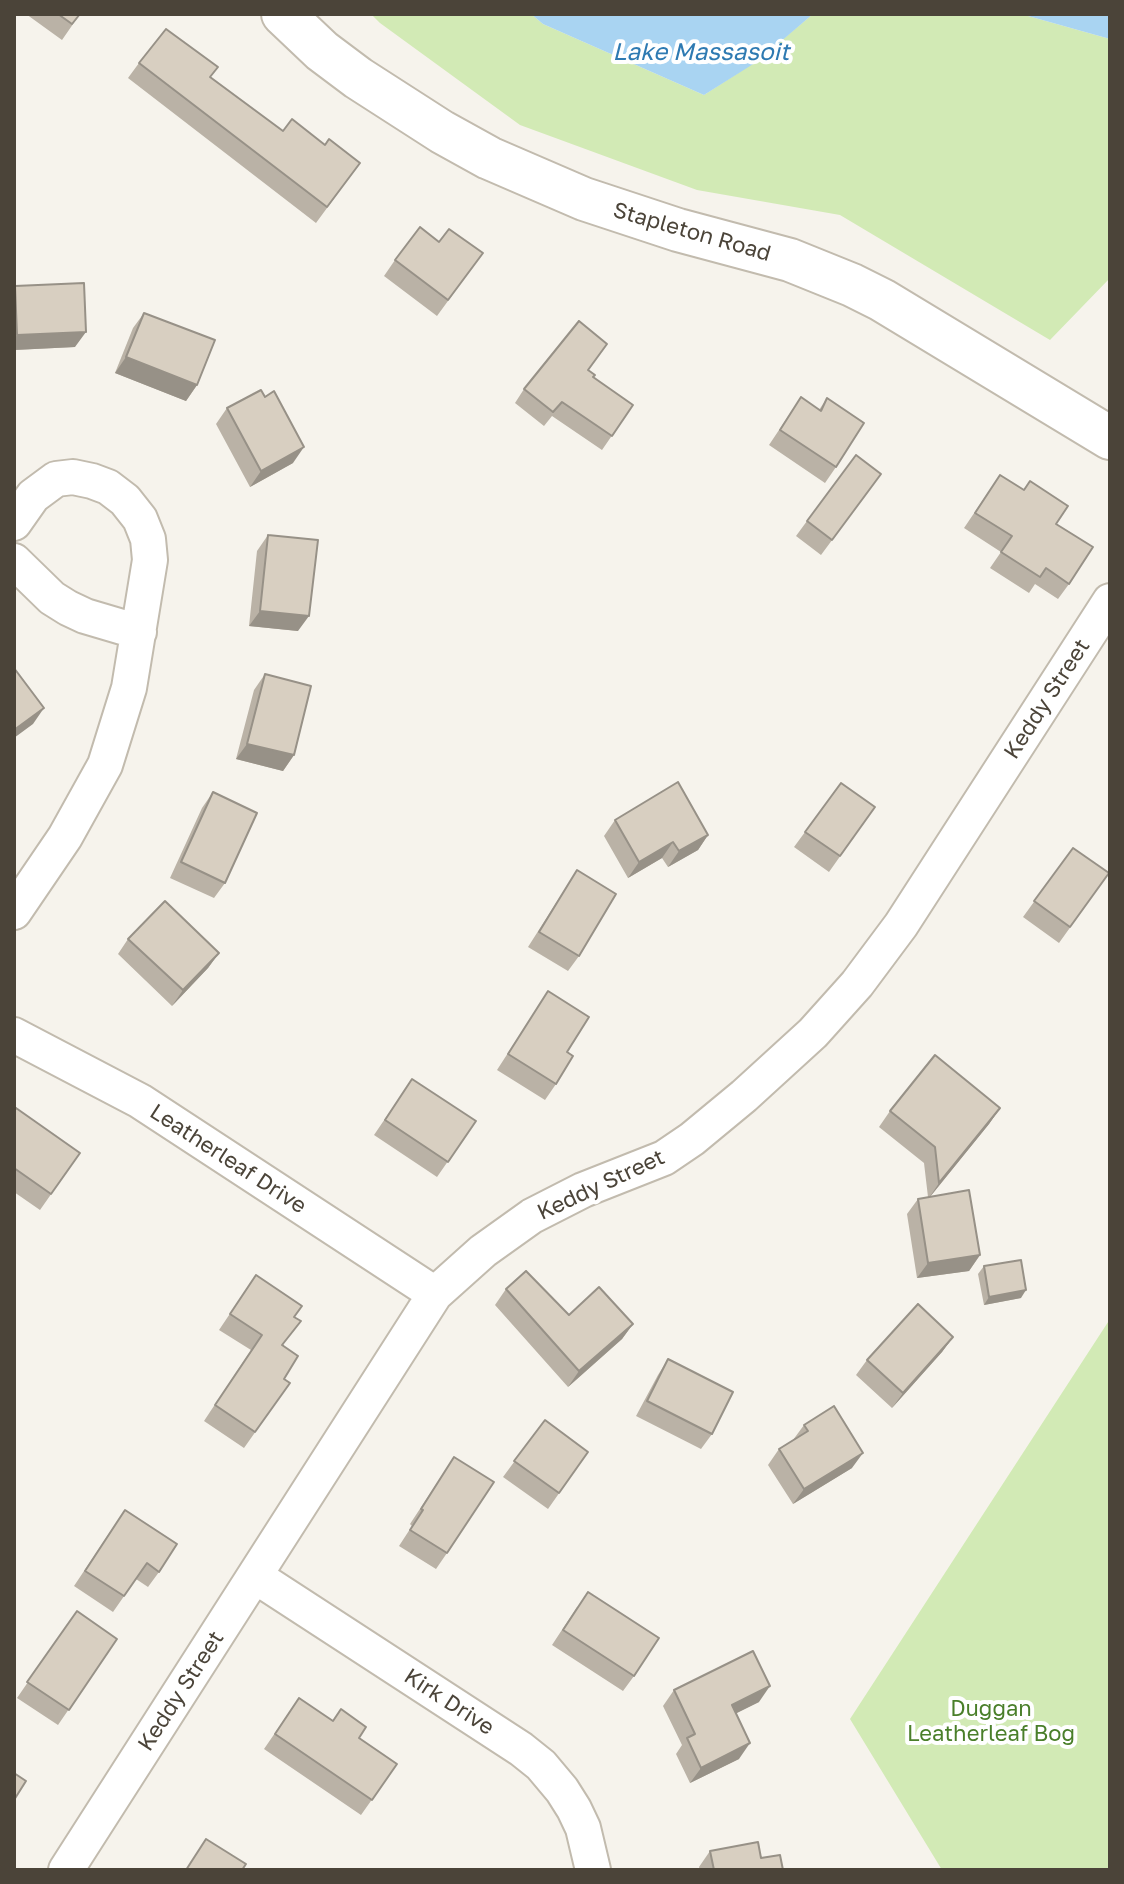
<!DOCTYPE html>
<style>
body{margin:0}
#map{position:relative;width:1124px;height:1884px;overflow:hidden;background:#f6f3ec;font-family:"Golos Text",sans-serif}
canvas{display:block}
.frame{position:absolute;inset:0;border:16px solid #4b4439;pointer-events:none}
</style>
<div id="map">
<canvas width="1124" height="1884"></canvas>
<div class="frame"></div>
</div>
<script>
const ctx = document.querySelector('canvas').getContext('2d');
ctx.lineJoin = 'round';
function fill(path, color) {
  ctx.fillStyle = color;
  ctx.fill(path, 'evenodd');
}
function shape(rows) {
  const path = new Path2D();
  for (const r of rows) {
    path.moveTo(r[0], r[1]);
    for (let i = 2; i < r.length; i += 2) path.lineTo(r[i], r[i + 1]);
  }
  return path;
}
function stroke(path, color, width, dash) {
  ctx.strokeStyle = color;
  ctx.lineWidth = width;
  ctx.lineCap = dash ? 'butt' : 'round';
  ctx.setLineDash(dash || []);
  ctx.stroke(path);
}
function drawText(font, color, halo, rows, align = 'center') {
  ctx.font = font + ' "Golos Text",sans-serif';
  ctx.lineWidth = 8;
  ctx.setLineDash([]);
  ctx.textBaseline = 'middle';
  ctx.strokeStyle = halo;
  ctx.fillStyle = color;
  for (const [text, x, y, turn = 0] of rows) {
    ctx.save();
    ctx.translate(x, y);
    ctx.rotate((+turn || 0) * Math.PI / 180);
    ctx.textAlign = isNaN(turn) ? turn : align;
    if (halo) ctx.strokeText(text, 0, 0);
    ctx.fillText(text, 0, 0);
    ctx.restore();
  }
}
fill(shape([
 [371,14,531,14,543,24,704,95,758,60,813,14,1021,14,1110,39,1110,278,1050,340,840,215,697,190,520,125,380,23],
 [1110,1319,1110,1870,942,1870,850,1719]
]), '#d2eab5');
fill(shape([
 [531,14,813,14,758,61,704,95,543,24],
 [1021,14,1110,14,1110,39]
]), '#a9d4f2');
const minor = shape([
 [14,523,33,496,56,479,73,477,92,481,108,487,125,500,140,519,148,539,150,560,129,688,105,765,65,837,14,912],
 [14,561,52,598,68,608,85,616,139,632],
 [14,1035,140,1101,435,1294],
 [255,1576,521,1749,541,1765,562,1790,574,1809,583,1828,593,1870],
 [66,1870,435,1294,483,1251,532,1216,583,1190,664,1158,692,1139,744,1096,813,1033,857,984,901,925,1110,601]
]);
const tertiary = shape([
 [283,14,322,51,358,78,442,132,489,158,584,199,678,230,790,260,852,285,882,300,1110,438]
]);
stroke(minor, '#c2bbae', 38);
stroke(tertiary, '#c2bbae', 46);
stroke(minor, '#fff', 34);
stroke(tertiary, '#fff', 42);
fill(shape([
 [26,14,80,14,62,40],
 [139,63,218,67,210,77,283,131,325,145,360,163,316,223,128,78],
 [439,242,483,253,437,316,384,276,395,260],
 [15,286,75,347,14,350],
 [144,313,197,385,186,401,115,373,133,328],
 [588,370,593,377,633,405,602,450,552,416,544,426,515,403,524,389],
 [801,397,819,410,827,398,836,467,825,483,769,445],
 [227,408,293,463,250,487,216,424],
 [881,474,821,555,796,536,807,521],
 [989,491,1056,524,1069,584,1058,599,1035,584,1029,593,990,568,1001,552,964,528],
 [268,535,298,631,249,626,257,551],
 [265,674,294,755,283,771,236,759,254,690],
 [841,783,875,807,829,872,794,847],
 [213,792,225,883,214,898,170,878,202,808],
 [615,820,708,835,698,850,668,867,662,858,628,878,604,836],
 [1073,848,1109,873,1059,943,1023,917],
 [577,870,579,956,568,971,528,947],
 [128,939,219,953,208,968,172,1006,118,954],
 [548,991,567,1052,556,1084,545,1100,497,1070],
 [412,1079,476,1121,437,1177,374,1135],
 [1000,1108,989,1124,930,1197,980,1255,969,1271,917,1278,907,1214,918,1199,928,1197,924,1163,879,1127,890,1111],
 [14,1112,80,1153,40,1210,14,1192],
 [984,1266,1021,1298,984,1305,978,1274],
 [256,1275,294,1317,283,1346,284,1379,290,1383,244,1448,204,1421,251,1350,219,1330],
 [506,1289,569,1315,633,1324,622,1339,568,1387,495,1305],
 [953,1337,942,1352,892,1408,856,1375,867,1360],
 [668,1359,712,1434,701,1449,636,1416,658,1375],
 [545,1420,588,1452,548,1509,503,1477],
 [804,1425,852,1468,793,1504,768,1465,779,1449,793,1440],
 [454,1457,447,1553,436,1569,399,1546,412,1526,410,1524],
 [114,1526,159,1572,148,1587,136,1579,113,1612,74,1586],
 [577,1607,634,1676,623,1691,552,1645],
 [77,1611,117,1639,58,1725,17,1698],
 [674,1690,759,1702,736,1713,739,1759,690,1783,676,1754,682,1745,663,1706],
 [299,1698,397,1764,361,1815,264,1749],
 [710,1851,761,1858,783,1870,700,1870,699,1867]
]), '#bab2a6');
fill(shape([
 [86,332,75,347,14,350,14,339,17,335],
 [126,357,197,385,186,401,115,373],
 [304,447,293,463,250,487,261,471],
 [260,611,309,616,298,631,249,626],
 [44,708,33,724,14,738,14,730],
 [247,744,294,755,283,771,236,759],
 [708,835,698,850,668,867,679,851],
 [673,842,662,858,628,878,639,862],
 [219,953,208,968,172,1006,183,990],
 [1000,1108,989,1124,929,1198,939,1183],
 [980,1255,969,1271,917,1278,928,1263],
 [1026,1290,1021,1298,984,1305,989,1297],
 [633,1324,622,1339,568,1387,579,1371],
 [953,1337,942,1352,892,1408,903,1393],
 [863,1453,852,1468,793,1504,804,1489],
 [770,1686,759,1702,721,1721,732,1705],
 [750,1743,739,1759,690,1783,701,1768]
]), '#979187');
const building = shape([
 [58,14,80,14,72,24,58,14],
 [166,29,218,67,210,77,283,131,292,119,325,145,329,139,360,163,327,207,139,63,166,29],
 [420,227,439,242,449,229,483,253,448,300,395,260,420,227],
 [84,283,86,332,17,335,15,286,84,283],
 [144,313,215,340,197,385,126,357,144,313],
 [579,321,607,344,588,370,595,375,593,377,633,405,612,436,562,402,553,412,524,389,579,321],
 [261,390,265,397,274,391,304,447,261,471,227,408,261,390],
 [801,397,821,411,827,398,864,423,836,467,780,430,801,397],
 [856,455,881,474,832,540,807,521,856,455],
 [1000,475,1024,490,1030,481,1068,506,1056,524,1093,547,1069,584,1046,568,1040,577,1001,552,1012,536,975,513,1000,475],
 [268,535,318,540,309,616,260,611,268,535],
 [14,668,44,708,14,730,14,668],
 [265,674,311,686,294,755,247,744,265,674],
 [678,782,708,835,679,851,673,842,639,862,615,820,678,782],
 [841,783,875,807,840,856,805,832,841,783],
 [213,792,257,813,225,883,181,862,213,792],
 [1073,848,1109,873,1070,927,1034,901,1073,848],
 [577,870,616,894,579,956,539,932,577,870],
 [165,901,219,953,183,990,128,939,165,901],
 [548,991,589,1017,567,1052,573,1056,556,1084,508,1054,548,991],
 [935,1055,1000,1108,939,1183,935,1147,890,1111,935,1055],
 [412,1079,476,1121,448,1162,385,1120,412,1079],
 [16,1108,80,1153,51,1194,14,1168,14,1112,16,1108],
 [969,1190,980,1255,928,1263,918,1199,969,1190],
 [1021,1260,1026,1290,989,1297,984,1266,1021,1260],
 [526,1271,569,1315,599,1287,633,1324,579,1371,506,1289,526,1271],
 [256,1275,302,1306,294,1317,301,1321,282,1345,298,1356,284,1379,290,1383,255,1432,215,1405,262,1335,230,1314,256,1275],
 [918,1304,953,1337,903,1393,867,1360,918,1304],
 [668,1359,733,1392,712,1434,647,1401,668,1359],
 [834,1406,863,1453,804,1489,779,1449,808,1431,804,1425,834,1406],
 [545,1420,588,1452,559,1493,514,1461,545,1420],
 [454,1457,494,1482,447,1553,410,1530,423,1510,421,1509,454,1457],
 [125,1510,177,1544,159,1572,147,1563,124,1596,85,1571,125,1510],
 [588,1592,659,1638,634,1676,563,1630,588,1592],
 [77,1611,117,1639,69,1710,27,1682,77,1611],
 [753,1651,770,1686,732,1705,750,1743,701,1768,687,1738,695,1734,674,1690,753,1651],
 [299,1698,333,1721,341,1709,366,1727,359,1738,397,1764,372,1800,275,1734,299,1698],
 [14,1773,26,1781,14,1800,14,1773],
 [206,1839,246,1864,242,1870,186,1870,206,1839],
 [758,1842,761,1858,780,1855,783,1870,714,1870,710,1851,758,1842]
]);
fill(building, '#d8cfc1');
stroke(building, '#979187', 2);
drawText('22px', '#4b4439', '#fff', [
 ["Stapleton Road",692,232,16],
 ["Keddy Street",1047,699,-57],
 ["Leatherleaf Drive",228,1159,33],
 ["Keddy Street",601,1185,-25],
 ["Keddy Street",181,1691,-57],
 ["Kirk Drive",449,1702,33]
]);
drawText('22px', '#4a7f2a', '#fff', [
 ["Duggan",991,1709],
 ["Leatherleaf Bog",991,1734]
]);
drawText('italic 24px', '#2e7ab2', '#fff', [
 ["Lake Massasoit",701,52]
]);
</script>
